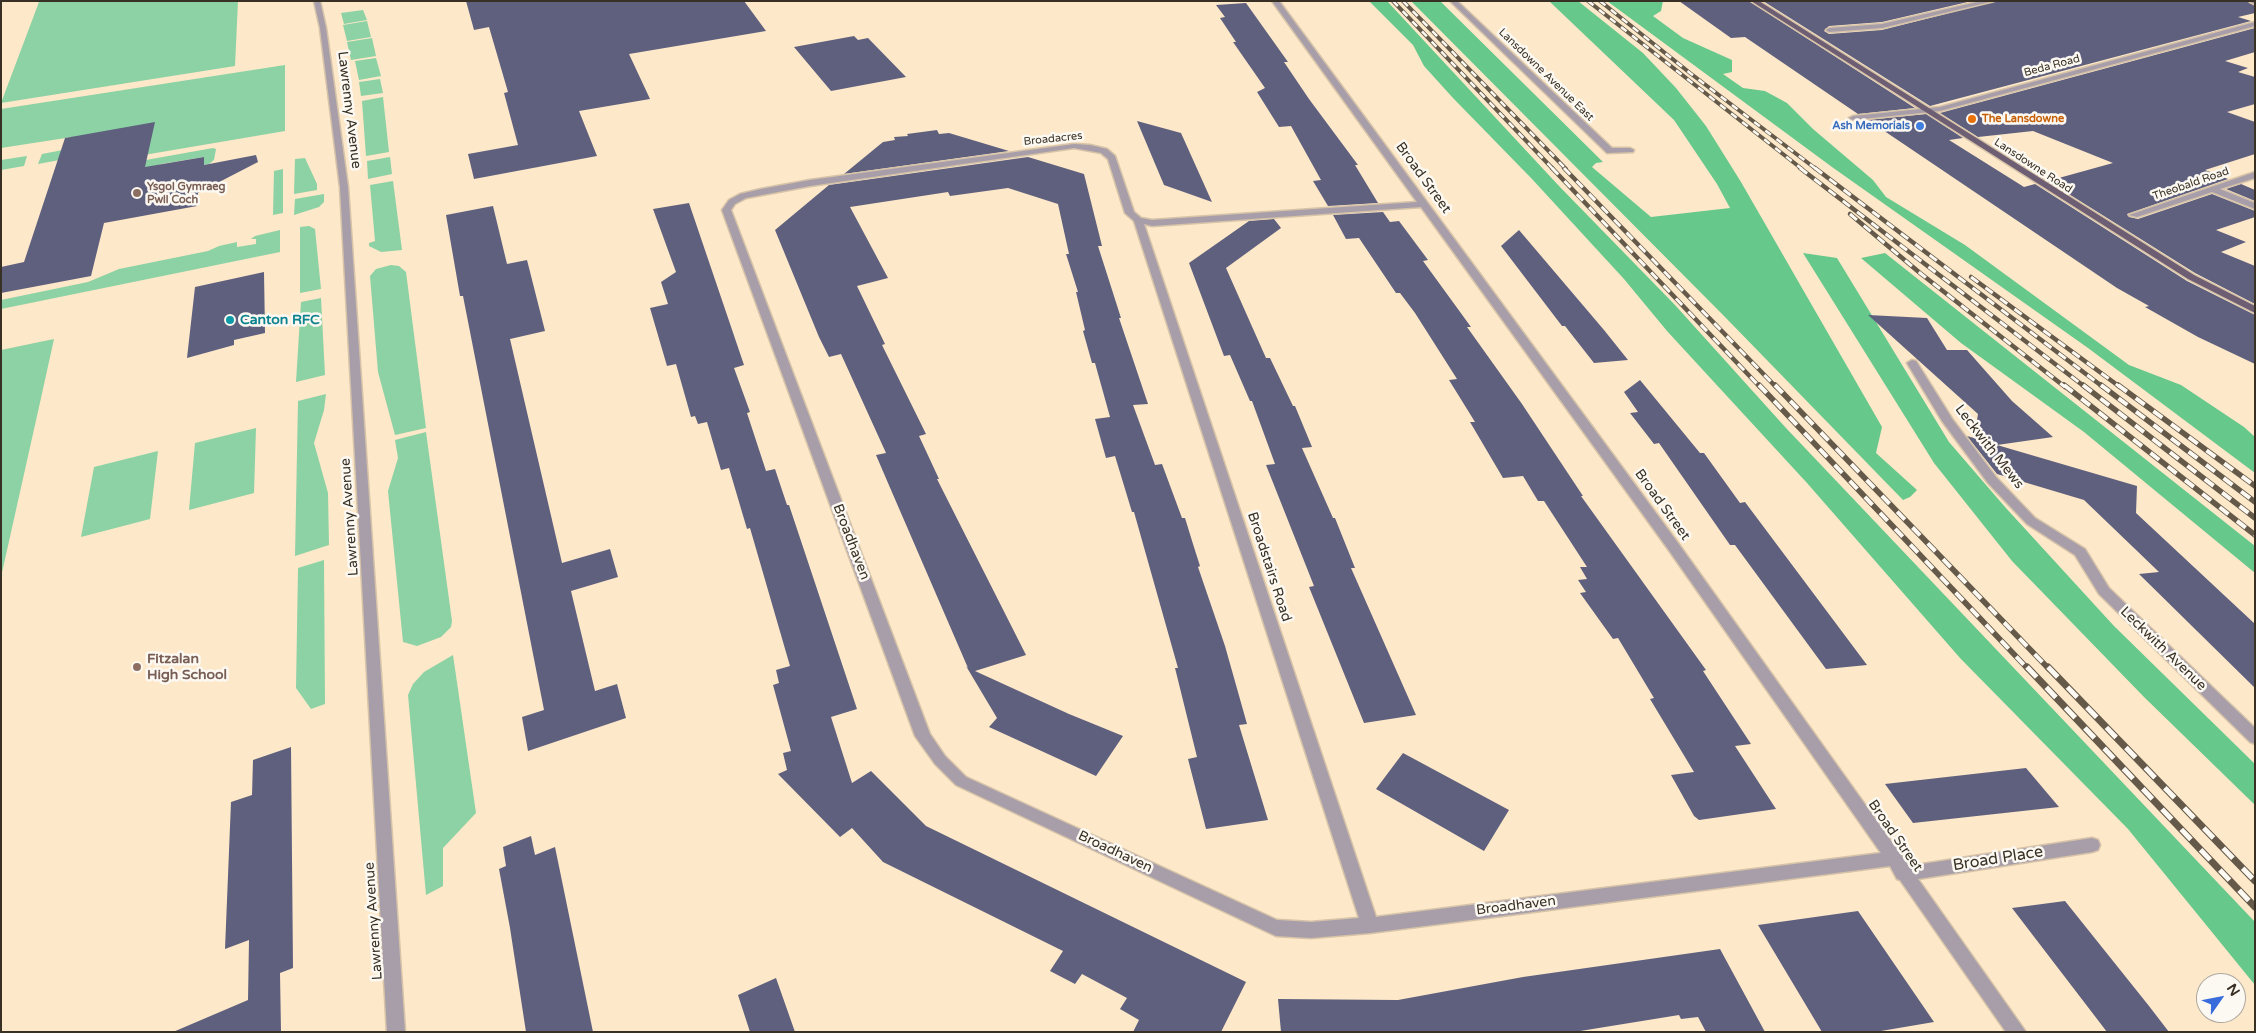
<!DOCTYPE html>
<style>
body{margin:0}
#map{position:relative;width:2256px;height:1033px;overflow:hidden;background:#fde8c9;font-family:"Varela Round",sans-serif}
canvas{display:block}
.frame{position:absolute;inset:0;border:2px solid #383024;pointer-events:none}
.north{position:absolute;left:2196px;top:973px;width:50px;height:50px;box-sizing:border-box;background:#fcf8f2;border:1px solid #aea8a0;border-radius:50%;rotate:57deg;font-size:14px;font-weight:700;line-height:20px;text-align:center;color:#383024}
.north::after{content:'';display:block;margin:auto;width:18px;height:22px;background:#386bdb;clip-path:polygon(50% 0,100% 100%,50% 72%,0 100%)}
</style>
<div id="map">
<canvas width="2256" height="1033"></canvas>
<div class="frame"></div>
<div class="north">N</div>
</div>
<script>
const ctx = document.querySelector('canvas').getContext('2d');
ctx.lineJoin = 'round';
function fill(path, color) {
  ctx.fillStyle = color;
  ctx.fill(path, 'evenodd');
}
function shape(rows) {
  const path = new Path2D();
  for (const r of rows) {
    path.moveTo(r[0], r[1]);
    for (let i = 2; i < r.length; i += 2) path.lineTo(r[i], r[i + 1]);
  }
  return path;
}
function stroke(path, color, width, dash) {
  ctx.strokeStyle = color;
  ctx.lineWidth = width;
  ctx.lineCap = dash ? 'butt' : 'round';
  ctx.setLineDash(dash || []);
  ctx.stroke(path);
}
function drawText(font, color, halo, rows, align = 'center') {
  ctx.font = font + ' "Varela Round",sans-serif';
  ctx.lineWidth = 5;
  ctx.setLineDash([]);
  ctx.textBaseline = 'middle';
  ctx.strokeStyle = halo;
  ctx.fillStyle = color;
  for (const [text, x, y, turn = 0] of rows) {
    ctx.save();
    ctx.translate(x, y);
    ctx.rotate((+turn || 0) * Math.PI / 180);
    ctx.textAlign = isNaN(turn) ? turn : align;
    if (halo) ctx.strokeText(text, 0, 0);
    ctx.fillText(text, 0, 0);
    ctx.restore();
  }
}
fill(shape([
 [238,1,235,66,1,103,39,2],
 [363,10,367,20,344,24,341,13],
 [367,21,371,37,347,41,343,25],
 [372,38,376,56,351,60,347,42],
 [376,58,381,76,359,80,355,61],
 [285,65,285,131,138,156,129,147,38,164,42,154,68,149,72,137,1,148,1,109],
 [380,79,383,93,361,96,359,82],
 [383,97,389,152,366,156,362,101],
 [213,148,216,149,214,160,209,164,204,165,204,157,161,164,139,174,146,160],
 [27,156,24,166,1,170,1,160],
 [390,157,392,174,368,179,367,161],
 [305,158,317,184,317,190,294,194,295,159],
 [283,169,283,213,273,215,274,171],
 [393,181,402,250,381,252,369,246,369,243,375,241,370,185],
 [324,194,324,202,319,207,294,215,295,199],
 [309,226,315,229,321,289,300,293,300,227],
 [280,230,280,252,1,309,1,300,88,282,119,269,208,251,219,246,237,242,237,247,256,244,256,239,251,239,255,236],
 [391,265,399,266,406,272,426,428,395,435,378,372,370,276,376,269],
 [321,298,325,375,296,382,301,302],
 [54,339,41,398,1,577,1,350],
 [326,394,324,410,314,443,328,493,329,545,295,556,298,401],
 [256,428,254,493,189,510,195,443],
 [426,432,452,621,451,627,441,637,417,646,403,642,388,491,398,458,395,440],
 [158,451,150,519,81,537,94,467],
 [324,560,325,704,311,709,296,688,298,568],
 [453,655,476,813,443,848,443,886,426,895,408,695,413,684,424,672]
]), '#8cd2a4');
fill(shape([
 [1369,1,1387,1,1559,186,1675,305,1786,428,2255,922,2255,985,2128,829,1960,658,1807,483,1667,331,1624,279,1532,179,1453,98,1424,66,1413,45],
 [1411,1,1440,1,1603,162,1596,163,1592,167,1651,217,1730,208,1717,184,1674,120,1549,1,1578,1,1643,53,1676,88,1706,126,1741,182,1882,427,1876,453,1917,490,1910,497,1903,500,1725,317],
 [1607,1,1663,1,1661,11,1653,16,1683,38,1732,60,1732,72,1723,74,1743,88,1765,91,1787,103,1813,129,1873,180,1886,197,1965,245,2129,365,2181,385,2244,427,2255,437,2255,473,2088,348,1832,167],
 [1803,253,1837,258,1949,442,2005,507,2114,626,2255,764,2255,805,2144,697,2012,561,1934,463],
 [1885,253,2255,546,2255,573,2084,432,1961,343,1861,258]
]), '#67c88c');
fill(shape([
 [466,1,744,1,766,31,629,54,650,99,579,111,597,156,474,179,468,154,518,145,504,93,508,92,489,27,474,30],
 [1679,1,1749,1,1915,108,1858,114,1745,37,1731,38],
 [1763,1,1972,1,1882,22,1829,26,1824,31,1829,34,1882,30,1996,1,2247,1,2255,6,2255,13,2238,17,2251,21,1930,106],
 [1246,3,1288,62,1284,62,1309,99,1358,165,1355,165,1378,203,1328,206,1313,181,1321,180,1291,126,1279,127,1257,92,1265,88,1233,42,1236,42,1220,18,1225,17,1216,5],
 [2255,28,2255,52,2225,61,2248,68,2238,72,2255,77,2255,104,2227,112,2255,122,2255,154,2205,170,2228,179,2127,214,2129,217,2138,219,2212,194,2255,211,2255,217,2216,230,2246,242,2221,252,2255,266,2255,304,2195,273,2048,181,2113,163,2033,131,1978,137,1940,113],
 [854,36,858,40,868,38,906,77,831,91,794,47],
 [1926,114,1963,138,1949,140,2024,187,2035,184,2187,281,2255,315,2255,364,2198,337,2145,307,2149,306,2117,288,1868,120],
 [1137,121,1181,133,1212,202,1164,185],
 [155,122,145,167,204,157,204,165,256,155,258,162,198,193,197,206,104,223,91,276,1,293,1,267,24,262,65,138],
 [937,130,939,134,949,133,1009,151,844,174,883,142,895,140,894,137,908,136,907,134],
 [1028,157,1084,174,1102,246,1098,246,1121,318,1119,318,1148,404,1133,405,1155,465,1162,464,1182,518,1185,518,1193,544,1200,566,1198,567,1225,646,1247,724,1239,725,1268,820,1206,829,1188,759,1197,757,1175,668,1178,668,1134,512,1132,512,1115,456,1106,458,1095,419,1110,417,1095,363,1092,363,1083,331,1085,330,1076,292,1078,292,1066,254,1069,254,1058,204,1008,188,950,196,948,192,850,207,888,278,857,286,885,344,882,345,926,434,919,436,939,479,937,479,1026,655,975,671,1069,714,1123,736,1096,776,989,727,997,718,966,666,968,668,888,483,876,455,886,453,841,354,829,357,819,337,775,230,829,185],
 [2241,184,2255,190,2255,201,2226,189],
 [689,203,744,365,734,368,750,412,747,413,766,471,775,469,787,505,789,505,857,709,831,717,852,783,871,771,926,826,1246,982,1221,1032,1133,1032,1139,1020,1120,1009,1127,998,1082,974,1075,984,1050,971,1063,951,883,862,852,828,840,837,778,774,787,770,783,753,791,751,773,685,779,683,776,670,790,666,750,528,747,529,729,468,721,470,707,422,698,424,695,416,691,417,676,364,667,366,650,308,668,304,661,282,676,272,653,209],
 [493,206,507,264,527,260,545,331,510,339,562,563,610,549,618,577,571,591,595,691,617,684,626,718,528,751,522,717,544,710,463,296,460,296,446,215],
 [1383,212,1390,222,1399,221,1428,260,1423,261,1471,327,1467,327,1522,404,1583,496,1581,496,1706,670,1703,671,1751,744,1735,746,1776,809,1699,820,1694,816,1671,775,1694,772,1650,699,1654,698,1618,638,1613,639,1580,593,1586,592,1578,580,1587,579,1580,567,1587,567,1544,501,1538,501,1523,476,1503,478,1470,422,1475,422,1449,380,1457,379,1415,313,1400,293,1396,293,1359,238,1346,239,1333,215],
 [1274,219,1281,228,1226,268,1266,358,1270,358,1293,406,1295,406,1312,447,1302,448,1333,518,1335,518,1355,568,1351,568,1416,715,1364,723,1309,587,1314,586,1266,465,1275,464,1252,401,1250,401,1230,355,1224,356,1189,263,1249,221],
 [1519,230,1604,330,1628,360,1594,363,1565,326,1562,326,1501,246],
 [264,272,265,333,234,340,234,345,187,358,195,287],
 [1868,315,1927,318,1947,350,1967,350,2012,401,2053,437,1997,445,2137,486,2136,513,2255,624,2255,688,2139,574,2159,572,2084,500,1997,474,1967,436,1974,438,1978,414],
 [1640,380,1700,453,1704,453,1740,503,1745,502,1867,665,1826,669,1735,545,1730,545,1659,443,1654,444,1630,413,1638,412,1624,392],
 [291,747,293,968,280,973,281,1032,173,1032,248,1000,249,940,225,949,231,802,252,795,253,760],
 [1403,753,1509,810,1484,851,1376,789],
 [2026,768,2059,807,1913,823,1885,784],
 [531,836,535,855,555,847,593,1032,526,1032,510,928,499,869,506,866,503,847],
 [2065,901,2149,1006,2169,1032,2107,1032,2012,908],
 [1858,911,1934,1022,1875,1032,1822,1032,1758,925],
 [1720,949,1765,1032,1706,1032,1698,1017,1681,1019,1679,1015,1574,1032,1281,1032,1278,999,1398,1000,1523,977],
 [776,978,795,1032,750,1032,738,995]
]), '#5f607e');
const minor = shape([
 [314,1,320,1,326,28,348,187,405,1032,387,1032,340,187,320,28,314,1],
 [1272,1,1279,1,1678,543,1909,866,2092,838,2098,840,2100,845,2098,850,2092,852,1918,879,2026,1032,2006,1032,1900,880,1897,879,1890,866,1370,933,1311,938,1276,936,956,785,935,764,915,736,722,210,729,200,740,194,761,189,810,180,1074,144,1090,145,1107,149,1115,156,1134,212,1141,218,1152,220,1417,202,1272,1],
 [1074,148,1101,153,1108,159,1125,213,1134,221,1359,918,1311,922,1277,920,966,777,945,756,930,734,731,210,735,204,746,198,810,186,1074,148],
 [1421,207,1668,549,1881,853,1376,917,1144,224,1152,226,1421,207],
 [1450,1,1457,1,1612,148,1630,148,1634,150,1633,152,1607,153,1450,1],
 [1981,1,1994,1,1882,28,1829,32,1826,30,1829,28,1882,24,1981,1],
 [2249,1,2255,1,2255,4,2250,2,2249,1],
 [2255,22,2255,26,1940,111,1853,120,1849,118,1853,116,1940,107,2255,22],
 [2255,172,2255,178,2220,189,2255,203,2255,209,2212,192,2137,217,2129,215,2255,172],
 [1912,360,1916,361,1953,420,1996,477,2035,518,2085,549,2109,588,2255,728,2255,744,2250,742,2099,594,2075,555,2027,524,1988,483,1942,421,1907,363,1912,360]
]);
const primary = shape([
 [1751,1,1759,1,2194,275,2255,306,2255,313,2188,279,1751,1]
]);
stroke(minor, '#d6c3a8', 3);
stroke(primary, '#d6c3a8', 3);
fill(minor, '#a79eaa');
fill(primary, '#6e5e74');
const railFar3 = shape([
 [1393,1,1553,169],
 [1403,1,1566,169],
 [1588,1,1802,169],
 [1600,1,1690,73,1816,169]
]);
const railFar2 = shape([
 [1552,168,1760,387],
 [1564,168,1776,387],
 [1800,168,2085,387],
 [1815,168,2103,387],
 [1850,214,1920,273,2065,387],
 [1971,277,2120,387]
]);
const railFar1 = shape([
 [1759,385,2028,669],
 [1775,385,2049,669],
 [2064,385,2255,535],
 [2083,385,2255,518],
 [2101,385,2255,502],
 [2118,385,2255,486]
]);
const rail = shape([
 [2027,667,2255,907],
 [2048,667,2255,881]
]);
stroke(railFar3, '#655a4a', 4);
stroke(railFar2, '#655a4a', 4.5);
stroke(railFar1, '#655a4a', 5.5);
stroke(rail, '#655a4a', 7);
stroke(railFar3, '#fcf8f2', 2.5, [7]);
stroke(railFar2, '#fcf8f2', 3, [9]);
stroke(railFar1, '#fcf8f2', 4, [11]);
stroke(rail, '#fcf8f2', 5, [14]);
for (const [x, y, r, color] of [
 [1972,119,5,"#e8710a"],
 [1920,126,5,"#3f7fe0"],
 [137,193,5,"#8d6e63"],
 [230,320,5,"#0f9aa8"],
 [137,667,5,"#8d6e63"]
]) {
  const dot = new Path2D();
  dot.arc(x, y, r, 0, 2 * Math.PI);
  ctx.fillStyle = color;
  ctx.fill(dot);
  stroke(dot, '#fcf8f2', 2);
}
drawText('11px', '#383024', '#fcf8f2', [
 ["Beda Road",2052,66,-15],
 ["Lansdowne Avenue East",1546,75,44],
 ["Broadacres",1053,139,-6],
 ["Lansdowne Road",2033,166,33],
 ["Theobald Road",2191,184,-19]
]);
drawText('bold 11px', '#c56008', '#fcf8f2', [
 ["The Lansdowne",1982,119]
], 'left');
drawText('bold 11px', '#366cbe', '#fcf8f2', [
 ["Ash Memorials",1910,126]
], 'right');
drawText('bold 11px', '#785e54', '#fcf8f2', [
 ["Ysgol Gymraeg",147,187],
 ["Pwll Coch",147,200]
], 'left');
drawText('14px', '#383024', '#fcf8f2', [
 ["Lawrenny Avenue",349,110,83],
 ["Broad Street",1423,178,54],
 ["Leckwith Mews",1989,447,52],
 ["Broad Street",1662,505,54],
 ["Lawrenny Avenue",350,517,-94],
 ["Broadhaven",851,542,69],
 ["Broadstairs Road",1269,567,72],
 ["Leckwith Avenue",2163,649,44],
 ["Broad Street",1895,836,55],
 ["Broadhaven",1115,852,25],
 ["Broadhaven",1516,906,-7],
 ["Lawrenny Avenue",374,921,-94]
]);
drawText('bold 14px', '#0d838f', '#fcf8f2', [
 ["Canton RFC",240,320]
], 'left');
drawText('bold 14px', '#785e54', '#fcf8f2', [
 ["Fitzalan",147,659],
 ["High School",147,675]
], 'left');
drawText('16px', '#383024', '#fcf8f2', [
 ["Broad Place",1998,859,-9]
]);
</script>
